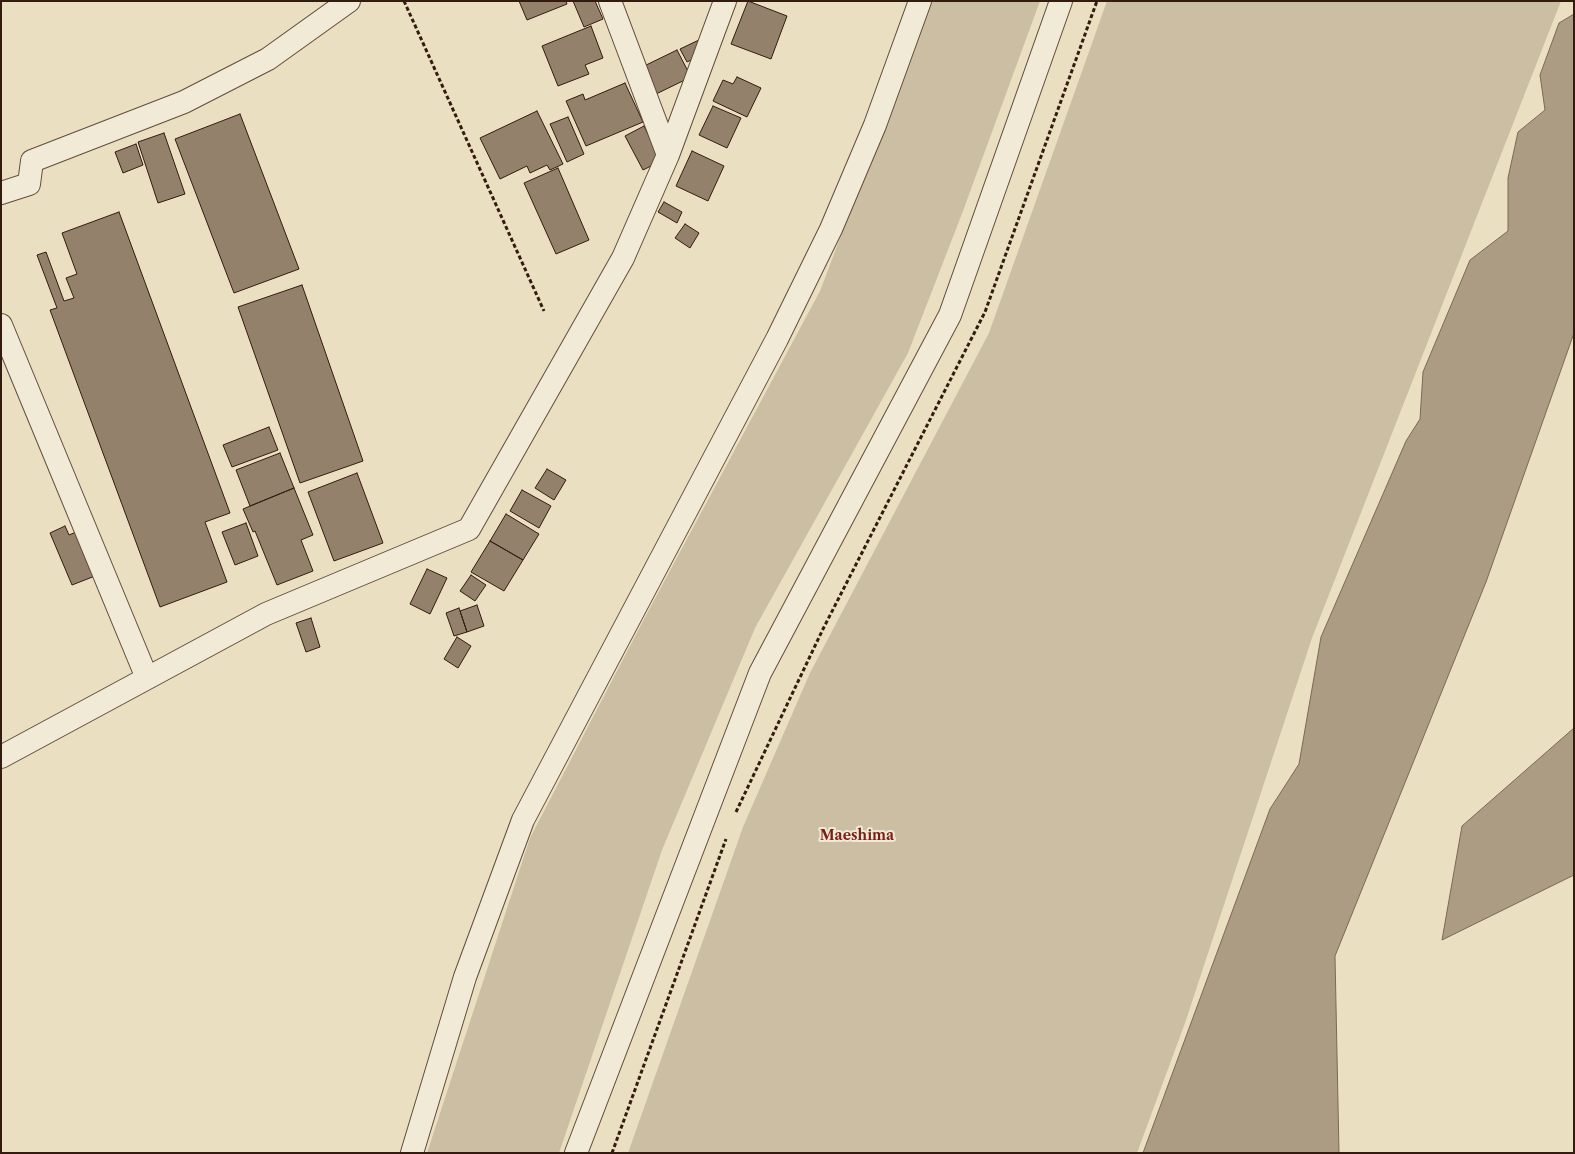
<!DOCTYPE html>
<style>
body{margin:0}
#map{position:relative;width:1575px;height:1154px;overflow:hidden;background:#eadfc1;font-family:"Libre Caslon Text",serif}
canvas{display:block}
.frame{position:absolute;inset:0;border:2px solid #341b0f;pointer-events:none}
</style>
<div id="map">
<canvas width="1575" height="1154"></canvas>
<div class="frame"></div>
</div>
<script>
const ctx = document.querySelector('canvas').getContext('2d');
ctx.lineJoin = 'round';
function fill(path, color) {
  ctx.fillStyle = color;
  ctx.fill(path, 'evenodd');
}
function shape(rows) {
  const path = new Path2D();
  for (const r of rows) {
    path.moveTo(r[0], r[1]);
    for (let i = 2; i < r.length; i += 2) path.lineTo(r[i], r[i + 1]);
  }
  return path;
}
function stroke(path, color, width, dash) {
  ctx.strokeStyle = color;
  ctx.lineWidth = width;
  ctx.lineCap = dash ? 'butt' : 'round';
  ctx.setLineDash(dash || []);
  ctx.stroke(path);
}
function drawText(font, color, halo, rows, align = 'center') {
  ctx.font = font + ' "Libre Caslon Text",serif';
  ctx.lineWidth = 4;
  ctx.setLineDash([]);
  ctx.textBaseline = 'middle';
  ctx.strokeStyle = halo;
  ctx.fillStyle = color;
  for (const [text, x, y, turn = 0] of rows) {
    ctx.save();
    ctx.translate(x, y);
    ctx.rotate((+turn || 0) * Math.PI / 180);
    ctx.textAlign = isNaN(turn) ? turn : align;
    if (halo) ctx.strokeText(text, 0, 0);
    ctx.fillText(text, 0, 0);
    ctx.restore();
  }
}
fill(shape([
 [930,1,1040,1,963,211,908,353,755,628,662,850,559,1153,427,1153,530,838,643,621,820,291],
 [1107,1,1561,1,1312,638,1185,1023,1137,1153,628,1153,743,827,810,673,989,333]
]), '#cbbea3');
const water = shape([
 [1574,14,1574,333,1486,582,1335,956,1339,1153,1143,1153,1270,809,1299,764,1321,637,1406,441,1420,419,1423,372,1470,260,1508,231,1508,178,1518,132,1545,110,1540,75,1559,23,1574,14],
 [1574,728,1574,875,1442,940,1462,826,1574,728]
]);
fill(water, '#ac9c84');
stroke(water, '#7c6855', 1);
const building = shape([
 [519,1,566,1,567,4,527,20,519,1],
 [573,1,595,1,603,19,584,27,573,1],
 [748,1,787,16,771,59,731,44,748,1],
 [591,26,603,58,585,65,589,74,558,86,542,46,591,26],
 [701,39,703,54,687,62,680,49,701,39],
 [677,50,691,77,654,95,640,68,677,50],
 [737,77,761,88,747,117,713,101,723,80,733,84,737,77],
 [625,83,643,122,586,146,566,101,583,94,585,100,625,83],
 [713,106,741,118,727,148,699,135,713,106],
 [537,111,563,164,550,170,547,165,530,173,527,166,500,179,480,138,537,111],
 [240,114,299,269,234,293,175,139,240,114],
 [568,117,584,154,567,162,550,124,568,117],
 [644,126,661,161,643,170,625,136,644,126],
 [164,133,185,194,158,203,138,142,164,133],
 [136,144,143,165,123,173,115,152,136,144],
 [692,151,724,166,708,201,676,186,692,151],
 [558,168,589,240,556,254,524,183,558,168],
 [664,202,682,212,677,223,658,212,664,202],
 [119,212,230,513,205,522,227,582,160,607,50,310,57,308,37,255,46,252,64,301,74,298,66,278,77,274,62,233,119,212],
 [685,224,699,233,690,248,675,238,685,224],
 [302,285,363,461,300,483,238,307,302,285],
 [269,427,278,450,232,467,223,445,269,427],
 [280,453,294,488,250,506,236,470,280,453],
 [547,469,566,480,554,500,535,488,547,469],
 [357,473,383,543,334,561,308,492,357,473],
 [294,488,313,535,301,540,313,571,277,585,255,531,253,532,243,509,294,488],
 [522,490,551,506,539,528,510,511,522,490],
 [506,514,539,534,523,560,490,541,506,514],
 [246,523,258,556,235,565,222,532,246,523],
 [65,526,69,535,76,532,95,576,72,585,50,533,65,526],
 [490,541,523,560,504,591,471,572,490,541],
 [427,569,447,578,430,614,410,604,427,569],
 [471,575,486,585,475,601,460,591,471,575],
 [477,605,484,626,467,632,460,611,477,605],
 [459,608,467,632,454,636,446,613,459,608],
 [311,618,320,647,306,652,296,623,311,618],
 [457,637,471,646,458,668,444,659,457,637]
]);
fill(building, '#93816c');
stroke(building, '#341b0f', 1);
const minor = shape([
 [610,1,668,155],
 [1,193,29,184,32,161,184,102,268,59,349,1],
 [1,325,147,678],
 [1,757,266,614,469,529,623,258,668,155,725,1],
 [412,1153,465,977,523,820,777,339,831,229,875,125,920,1],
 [576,1153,760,673,950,315,1061,1]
]);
stroke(minor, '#624c3c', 24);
stroke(shape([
 [404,1,544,311],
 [736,812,823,629,985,312,1097,1],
 [612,1153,726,839]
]), '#341b0f', 3, [4, 2.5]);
stroke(minor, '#f1ead7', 22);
drawText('bold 14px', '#7a1f14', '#f1ead7', [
 ["Maeshima",857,836]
]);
</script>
